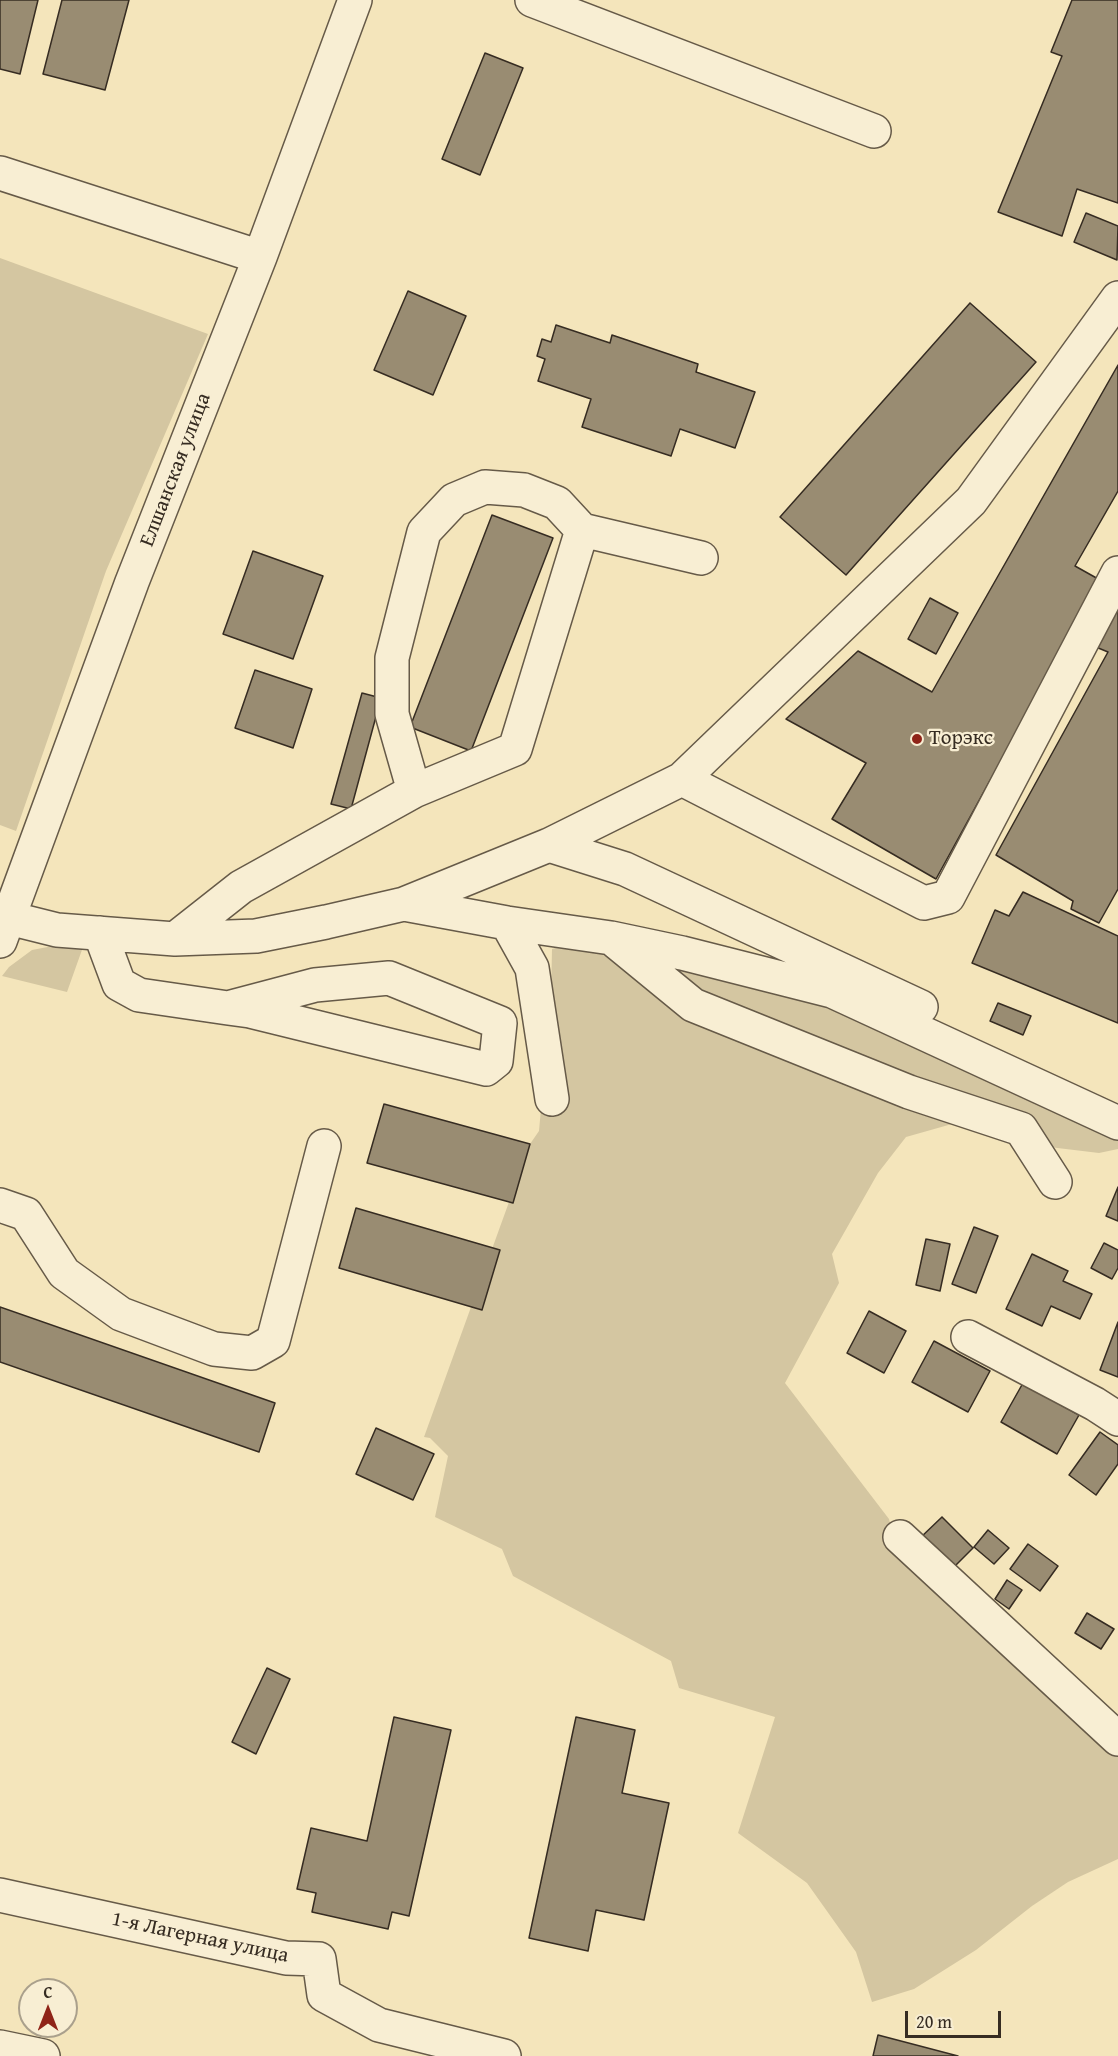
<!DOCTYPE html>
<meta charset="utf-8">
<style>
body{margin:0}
#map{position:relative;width:1118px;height:2056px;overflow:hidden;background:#f4e5bb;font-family:"Gentium Book Plus",serif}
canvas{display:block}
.north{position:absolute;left:18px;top:1978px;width:60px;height:60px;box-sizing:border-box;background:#f8eed3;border:2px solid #aaa08c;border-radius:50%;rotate:0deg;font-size:16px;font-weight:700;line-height:24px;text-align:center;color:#362c22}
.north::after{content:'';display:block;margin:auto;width:21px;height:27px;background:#8f2418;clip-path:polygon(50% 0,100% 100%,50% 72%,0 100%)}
.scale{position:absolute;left:905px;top:2011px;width:96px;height:27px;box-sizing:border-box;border:3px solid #362c22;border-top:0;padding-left:8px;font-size:18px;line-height:21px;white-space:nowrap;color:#362c22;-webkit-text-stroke:4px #f8eed3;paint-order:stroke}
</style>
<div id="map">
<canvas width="1118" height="2056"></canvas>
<div class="north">С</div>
<div class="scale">20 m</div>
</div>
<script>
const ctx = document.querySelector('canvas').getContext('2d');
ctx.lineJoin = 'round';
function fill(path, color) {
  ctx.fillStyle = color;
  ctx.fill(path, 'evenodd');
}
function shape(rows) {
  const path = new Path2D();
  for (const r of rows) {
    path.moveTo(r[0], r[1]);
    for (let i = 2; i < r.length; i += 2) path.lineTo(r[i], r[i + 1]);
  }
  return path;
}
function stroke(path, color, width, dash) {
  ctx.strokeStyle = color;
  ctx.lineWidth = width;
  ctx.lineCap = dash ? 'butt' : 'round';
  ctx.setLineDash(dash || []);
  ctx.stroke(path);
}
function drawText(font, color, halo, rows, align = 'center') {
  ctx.font = font + ' "Gentium Book Plus",serif';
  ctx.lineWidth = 4.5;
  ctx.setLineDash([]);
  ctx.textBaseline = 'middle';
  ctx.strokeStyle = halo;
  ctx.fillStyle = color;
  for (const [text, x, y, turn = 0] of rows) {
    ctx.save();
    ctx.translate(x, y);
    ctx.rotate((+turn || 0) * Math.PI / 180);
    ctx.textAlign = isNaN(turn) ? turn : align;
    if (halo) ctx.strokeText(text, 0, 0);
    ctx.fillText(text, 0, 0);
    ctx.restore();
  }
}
fill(shape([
 [0,258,208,334,106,571,16,831,0,825],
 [572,943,828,999,1118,1132,1118,1149,1099,1153,1016,1143,959,1122,906,1137,878,1173,832,1254,839,1283,785,1383,889,1519,894,1540,1118,1750,1118,1859,1068,1882,1032,1906,976,1950,914,1989,872,2002,856,1952,807,1883,738,1833,775,1717,679,1688,671,1661,513,1576,502,1549,435,1517,448,1456,430,1438,424,1437,530,1144,539,1131,551,997,552,949],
 [58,945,83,947,67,992,2,976,9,967,32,950]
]), '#d4c6a1');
const building = shape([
 [0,0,38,0,20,74,0,69,0,0],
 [62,0,129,0,105,90,43,74,62,0],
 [1072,0,1118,0,1118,203,1077,189,1062,236,998,212,1062,56,1051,52,1072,0],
 [485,53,523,68,480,175,442,159,485,53],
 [1086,213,1118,226,1117,260,1074,242,1086,213],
 [408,291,466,316,433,395,374,370,408,291],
 [970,303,1036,362,846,575,780,517,970,303],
 [556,325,610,343,612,335,698,364,696,372,755,392,735,448,680,429,671,456,582,427,591,399,538,381,545,359,537,356,542,339,551,342,556,325],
 [1118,365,1118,491,1075,566,1100,580,936,879,832,819,866,763,786,719,858,651,932,692,1118,365],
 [492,515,553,538,471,751,410,727,492,515],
 [253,551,323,576,293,659,223,634,253,551],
 [1118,596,1118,889,1099,923,1071,909,1073,901,996,855,1108,652,1091,645,1118,596],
 [930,598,958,613,936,654,908,639,930,598],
 [255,670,312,689,293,748,235,728,255,670],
 [362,693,381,698,351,809,331,804,362,693],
 [1023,892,1118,936,1118,1023,972,963,995,910,1009,916,1023,892],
 [998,1003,1031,1016,1023,1035,990,1021,998,1003],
 [384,1104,530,1144,513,1203,367,1163,384,1104],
 [1118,1187,1118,1221,1106,1216,1118,1187],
 [356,1208,500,1250,482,1310,339,1268,356,1208],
 [974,1227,998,1236,976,1293,952,1284,974,1227],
 [926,1239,950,1244,940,1291,916,1285,926,1239],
 [1104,1243,1118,1250,1118,1268,1112,1279,1091,1268,1104,1243],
 [1032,1254,1068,1271,1063,1281,1092,1294,1080,1319,1051,1306,1042,1326,1006,1309,1032,1254],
 [0,1307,275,1403,259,1452,0,1362,0,1307],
 [869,1311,906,1331,884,1373,847,1353,869,1311],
 [1118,1322,1118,1377,1100,1370,1118,1322],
 [934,1341,990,1371,968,1412,912,1382,934,1341],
 [1023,1383,1079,1415,1057,1454,1001,1422,1023,1383],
 [376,1428,434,1454,413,1500,356,1474,376,1428],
 [1100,1432,1118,1445,1118,1464,1096,1495,1069,1475,1100,1432],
 [942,1517,973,1548,950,1571,919,1539,942,1517],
 [988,1530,1009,1548,994,1564,974,1547,988,1530],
 [1028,1544,1058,1566,1040,1591,1010,1569,1028,1544],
 [1007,1580,1022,1590,1009,1609,995,1599,1007,1580],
 [1087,1613,1114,1629,1101,1649,1075,1633,1087,1613],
 [267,1668,290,1679,256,1754,232,1742,267,1668],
 [394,1717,451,1730,409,1916,392,1912,388,1929,312,1912,316,1893,297,1889,311,1828,367,1841,394,1717],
 [576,1717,635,1730,622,1793,669,1803,644,1920,596,1910,588,1951,529,1938,576,1717],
 [878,2035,958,2056,873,2056,878,2035]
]);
fill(building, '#998c72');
stroke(building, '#362c22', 1.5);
const minor = shape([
 [532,0,874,131],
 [0,173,260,257],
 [682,779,971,501,1118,298],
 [414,791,392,714,392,658,424,532,454,500,485,487,524,490,557,503,582,530],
 [549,845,625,869,921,1007],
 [404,904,549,845,682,779,924,903,948,897,1118,573],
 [9,918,57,930,175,939,256,936,326,922,404,904,507,923,611,938,682,953,832,991,1118,1123],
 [507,923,532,968,552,1099],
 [100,933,119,984,139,995,228,1008,250,1011,486,1069,496,1061,500,1023,389,978,315,985,228,1008],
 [175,939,241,887,414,791,515,749,582,530,701,558],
 [0,941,132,582,260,257,355,0],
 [615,941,693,1005,909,1092,1021,1129,1055,1182],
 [0,1205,26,1214,64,1273,121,1314,214,1349,252,1353,273,1341,324,1146],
 [968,1337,1095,1404,1118,1419],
 [900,1537,1118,1739],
 [0,1895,286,1958,319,1959,324,1995,379,2025,504,2056],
 [0,2047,43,2056]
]);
stroke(minor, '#665a48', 36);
stroke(minor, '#f8eed3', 33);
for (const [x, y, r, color] of [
 [917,739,6,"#8f2418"]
]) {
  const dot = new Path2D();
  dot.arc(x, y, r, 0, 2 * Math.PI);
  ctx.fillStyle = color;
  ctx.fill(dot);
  stroke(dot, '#f8eed3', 2);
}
drawText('21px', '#362c22', '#f8eed3', [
 ["Елшанская улица",176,470,-69],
 ["1-я Лагерная улица",200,1938,12]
]);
drawText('21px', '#362c22', '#f8eed3', [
 ["Торэкс",929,739]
], 'left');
</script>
